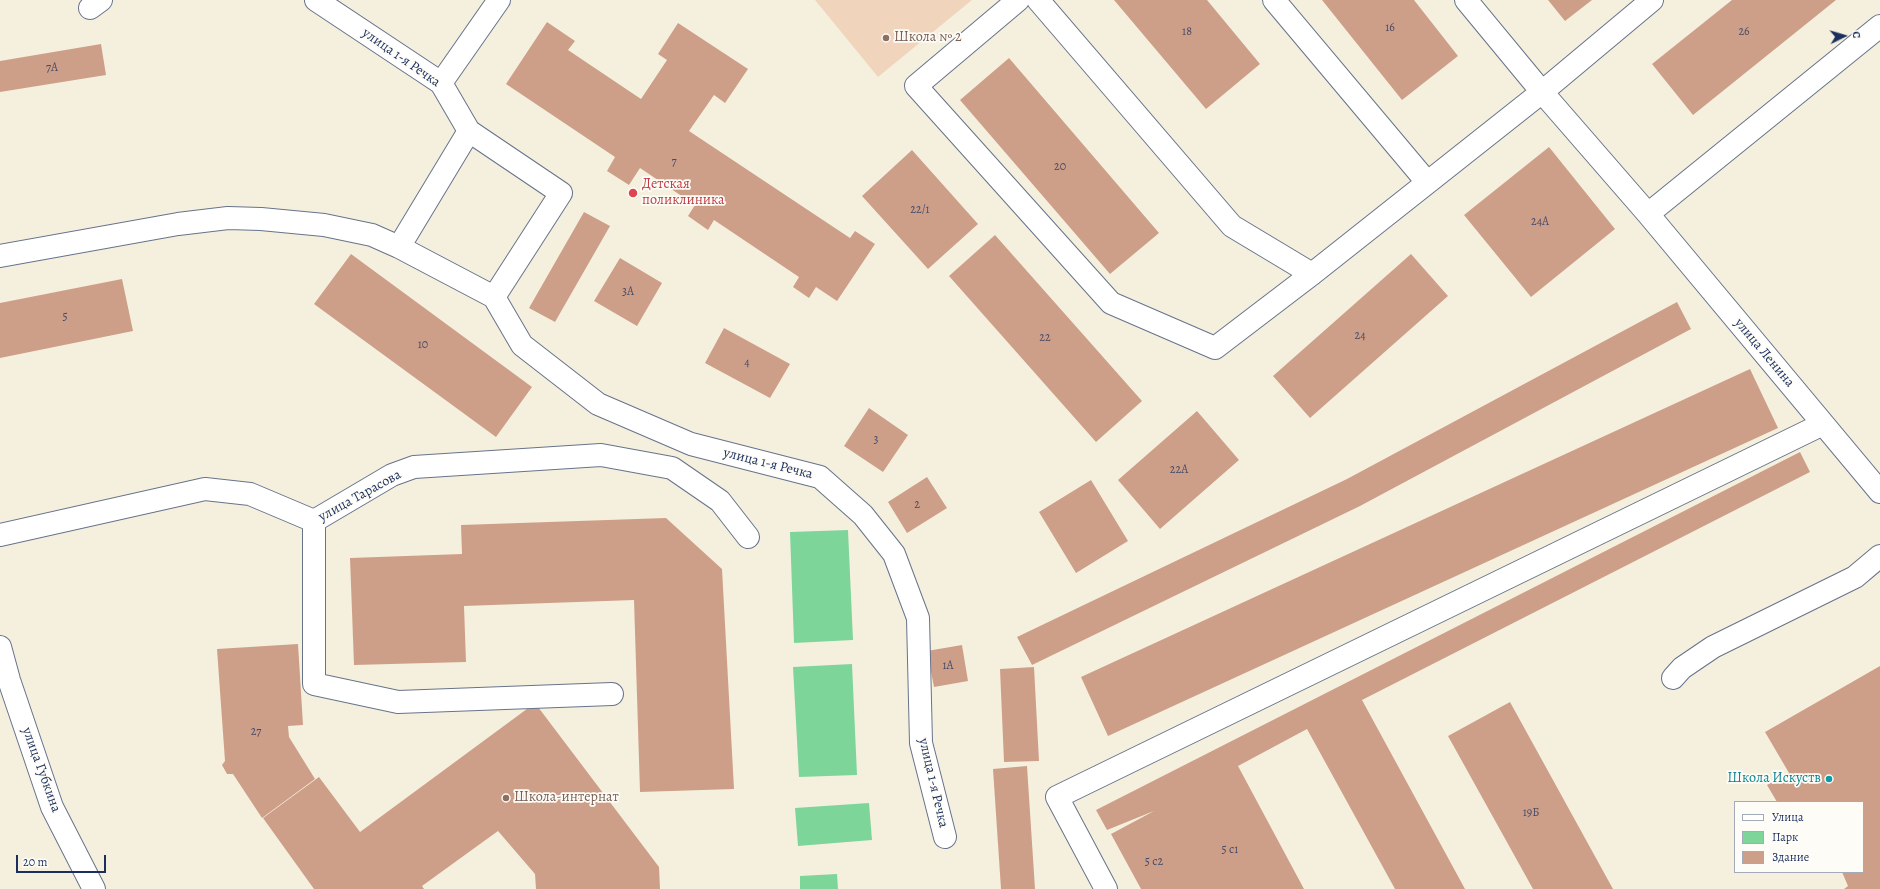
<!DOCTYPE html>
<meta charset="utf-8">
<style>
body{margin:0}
#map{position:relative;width:1880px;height:889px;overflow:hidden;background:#f5f0de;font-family:Alegreya,serif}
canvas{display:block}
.legend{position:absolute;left:1734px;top:801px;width:130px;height:72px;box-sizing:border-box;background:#fdfcf7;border:1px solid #a3aaba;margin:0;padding:5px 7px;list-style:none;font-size:12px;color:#1b2f5e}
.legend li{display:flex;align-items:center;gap:8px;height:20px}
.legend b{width:20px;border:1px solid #a3aaba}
.north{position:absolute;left:1824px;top:16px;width:40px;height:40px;-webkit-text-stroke:3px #fdfcf7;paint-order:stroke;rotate:85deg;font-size:11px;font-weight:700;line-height:16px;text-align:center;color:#1b2f5e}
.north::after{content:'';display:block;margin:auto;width:14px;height:18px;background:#1b2f5e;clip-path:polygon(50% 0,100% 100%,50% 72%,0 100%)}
.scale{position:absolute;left:16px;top:855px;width:90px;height:18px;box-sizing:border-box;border:2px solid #1b2f5e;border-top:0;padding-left:5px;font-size:12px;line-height:14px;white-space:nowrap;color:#1b2f5e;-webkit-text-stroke:3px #fdfcf7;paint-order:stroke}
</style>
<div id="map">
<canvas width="1880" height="889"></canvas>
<ul class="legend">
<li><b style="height:5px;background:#fff"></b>Улица</li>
<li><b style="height:11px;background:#7ed59a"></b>Парк</li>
<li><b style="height:11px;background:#ce9f88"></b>Здание</li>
</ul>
<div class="north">С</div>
<div class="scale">20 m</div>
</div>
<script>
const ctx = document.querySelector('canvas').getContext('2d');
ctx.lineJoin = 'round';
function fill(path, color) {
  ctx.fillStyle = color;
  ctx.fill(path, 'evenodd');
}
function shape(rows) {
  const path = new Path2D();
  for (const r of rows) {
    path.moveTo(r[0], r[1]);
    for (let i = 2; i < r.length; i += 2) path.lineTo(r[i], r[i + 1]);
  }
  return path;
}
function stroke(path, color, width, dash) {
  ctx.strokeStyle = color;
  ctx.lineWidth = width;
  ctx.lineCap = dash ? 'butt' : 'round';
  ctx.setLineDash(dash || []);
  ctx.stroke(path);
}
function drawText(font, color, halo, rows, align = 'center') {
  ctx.font = font + ' Alegreya,serif';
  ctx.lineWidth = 3.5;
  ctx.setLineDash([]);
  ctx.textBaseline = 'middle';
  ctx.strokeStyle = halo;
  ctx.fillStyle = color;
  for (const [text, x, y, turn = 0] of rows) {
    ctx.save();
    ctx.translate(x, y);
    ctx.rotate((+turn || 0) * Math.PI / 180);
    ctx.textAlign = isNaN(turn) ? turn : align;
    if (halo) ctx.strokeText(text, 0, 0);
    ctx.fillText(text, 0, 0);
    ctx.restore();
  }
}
fill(shape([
 [815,0,972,0,878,77]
]), '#f0d5bc');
fill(shape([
 [848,530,853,640,794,643,790,532],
 [852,664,857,775,799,777,793,667],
 [869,803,872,840,798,846,795,808],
 [837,874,838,889,800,889,800,876]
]), '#7ed59a');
fill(shape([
 [1114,0,1207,0,1260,64,1206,109],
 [1322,0,1414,0,1458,56,1402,100],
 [1548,0,1592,0,1565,21],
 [1732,0,1836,0,1693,115,1652,64],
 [547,22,575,41,568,50,641,99,667,60,658,54,678,23,748,69,725,103,714,95,689,131,850,238,855,231,875,244,837,301,816,287,809,298,793,287,799,277,714,220,708,230,688,216,695,205,640,168,629,185,607,171,615,157,506,84],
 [101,44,106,75,0,92,0,61],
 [1009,58,1159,233,1110,274,960,100],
 [1549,147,1615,229,1531,297,1464,215],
 [912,150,978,224,928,269,862,196],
 [584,212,610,226,555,322,529,308],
 [995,235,1142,401,1096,442,949,276],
 [351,254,532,387,496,437,314,304],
 [1411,254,1448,296,1310,418,1273,376],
 [620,258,662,283,637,326,594,301],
 [122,279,133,331,0,358,0,303],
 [1677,302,1691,329,1360,506,1032,665,1017,637,1347,479],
 [724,328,790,364,770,398,705,363],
 [1750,369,1778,428,1108,736,1081,677],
 [869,408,908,435,883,472,844,446],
 [1197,411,1239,460,1160,529,1118,480],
 [1800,452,1810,472,1362,700,1465,889,1395,889,1307,729,1238,766,1304,889,1141,889,1111,834,1154,811,1107,830,1096,810],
 [927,477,947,508,907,533,888,502],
 [1091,480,1128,541,1076,573,1039,512],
 [666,518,722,569,734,789,640,792,634,600,464,606,466,662,354,665,350,558,462,554,461,525],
 [298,644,303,725,288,726,289,737,315,779,262,818,233,774,227,774,222,765,225,761,217,649],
 [962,645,968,681,934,687,927,651],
 [1880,666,1880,889,1844,889,1848,886,1842,872,1863,872,1863,802,1777,802,1767,785,1789,773,1765,732],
 [1034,667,1039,761,1004,762,1000,669],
 [1510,702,1613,889,1533,889,1448,736],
 [535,703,659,867,660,889,536,889,535,874,498,831,422,886,424,889,314,889,263,818,319,777,360,832],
 [1027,766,1035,889,1001,889,993,769]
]), '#ce9f88');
const minor = shape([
 [316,0,441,83,469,131,561,193,494,297],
 [1018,0,916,86,1111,303,1215,348,1312,274,1542,92,1466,0],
 [1038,0,1232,226,1312,274],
 [1274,0,1427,182],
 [1652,0,1542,92,1648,214,1880,492],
 [90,8,101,0],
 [441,83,499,0],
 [1648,214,1880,26],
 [399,247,469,131],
 [0,256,178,224,228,218,261,219,324,225,372,235,399,247,494,297],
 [494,297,522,345,598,404,691,444,820,477,863,515,894,554,918,618,921,743,945,837],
 [314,521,314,684,398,702,612,694],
 [0,535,205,489,250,494,314,521,392,475,414,467,601,455,672,468,720,501,748,537],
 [0,647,9,680,52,807,94,889],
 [1673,678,1682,668,1713,647,1855,577,1880,556],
 [1106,889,1057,797,1823,424]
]);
stroke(minor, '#67738b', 24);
stroke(minor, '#fff', 22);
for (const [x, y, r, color] of [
 [886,38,4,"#8d6e63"],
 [633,193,5,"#e0444e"],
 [1829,779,4,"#0f9aa8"],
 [506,798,4,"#8d6e63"]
]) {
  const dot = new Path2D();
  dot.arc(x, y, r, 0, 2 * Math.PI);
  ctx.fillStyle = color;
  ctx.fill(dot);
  stroke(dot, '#fdfcf7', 1.5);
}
drawText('12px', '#484b68', null, [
 ["16",1390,28],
 ["18",1187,32],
 ["26",1744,32],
 ["7А",52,68],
 ["7",674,162],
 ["20",1060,167],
 ["22/1",920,210],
 ["24А",1540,222],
 ["3А",628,292],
 ["5",65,317],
 ["24",1360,336],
 ["22",1045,338],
 ["10",423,345],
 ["4",747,363],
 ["3",876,440],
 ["22А",1179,470],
 ["2",917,505],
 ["1А",948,666],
 ["27",256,732],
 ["19Б",1531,813],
 ["5 с1",1230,850],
 ["5 с2",1154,862]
]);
drawText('14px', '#785e54', '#fdfcf7', [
 ["Школа № 2",894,38],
 ["Школа-интернат",514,798]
], 'left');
drawText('14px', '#1b2f5e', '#fdfcf7', [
 ["улица 1-я Речка",401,58,35],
 ["улица Ленина",1764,353,50],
 ["улица 1-я Речка",768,464,14],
 ["улица Тарасова",360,496,-29],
 ["улица Губкина",41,770,70],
 ["улица 1-я Речка",933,783,77]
]);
drawText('14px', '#be3a42', '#fdfcf7', [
 ["Детская",642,185],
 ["поликлиника",642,201]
], 'left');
drawText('14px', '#0d838f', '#fdfcf7', [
 ["Школа Искуств",1821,779]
], 'right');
</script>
